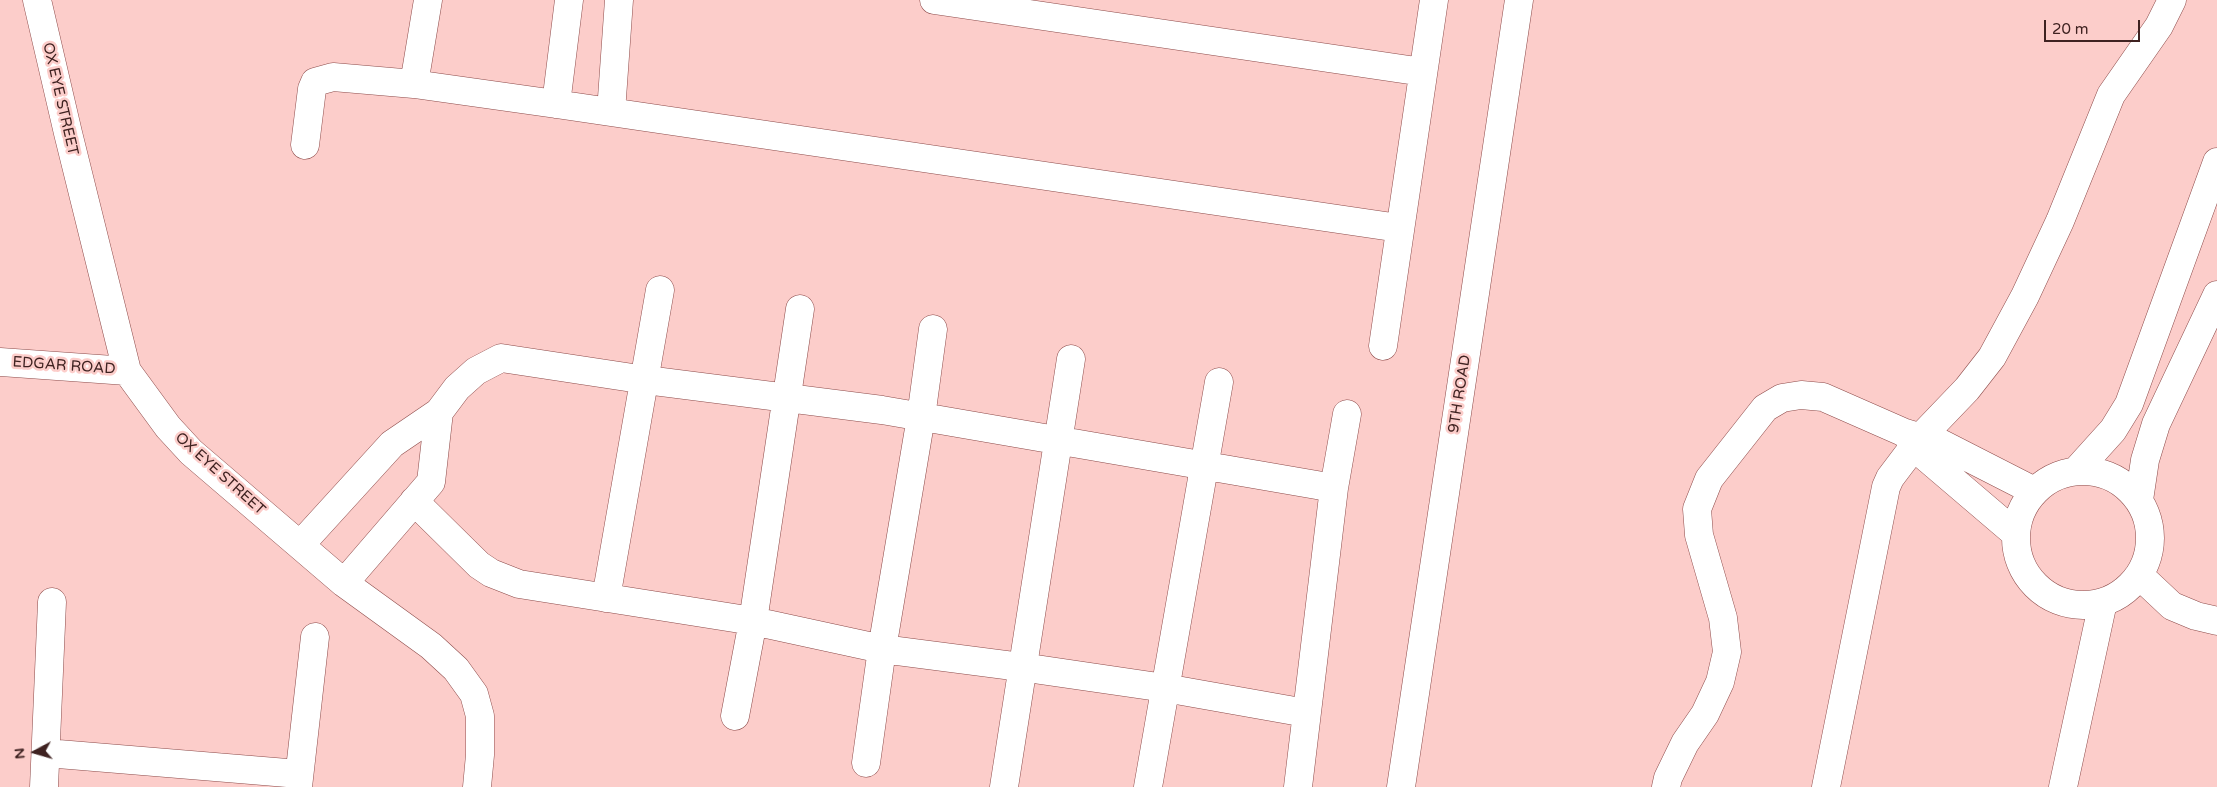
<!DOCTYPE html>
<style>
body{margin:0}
#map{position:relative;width:2217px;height:787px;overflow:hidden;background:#fccdca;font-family:"Varela Round",sans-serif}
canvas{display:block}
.north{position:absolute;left:10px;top:727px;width:50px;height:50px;-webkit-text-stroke:4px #fccdca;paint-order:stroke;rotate:264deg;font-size:14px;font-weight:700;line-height:20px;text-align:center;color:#3f2221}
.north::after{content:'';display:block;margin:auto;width:18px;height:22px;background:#3f2221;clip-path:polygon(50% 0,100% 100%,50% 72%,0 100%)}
.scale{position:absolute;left:2044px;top:20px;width:96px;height:22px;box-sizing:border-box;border:2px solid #3f2221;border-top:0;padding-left:6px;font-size:15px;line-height:18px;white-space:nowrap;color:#3f2221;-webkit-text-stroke:4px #fccdca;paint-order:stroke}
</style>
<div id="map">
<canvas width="2217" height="787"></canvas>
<div class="north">N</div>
<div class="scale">20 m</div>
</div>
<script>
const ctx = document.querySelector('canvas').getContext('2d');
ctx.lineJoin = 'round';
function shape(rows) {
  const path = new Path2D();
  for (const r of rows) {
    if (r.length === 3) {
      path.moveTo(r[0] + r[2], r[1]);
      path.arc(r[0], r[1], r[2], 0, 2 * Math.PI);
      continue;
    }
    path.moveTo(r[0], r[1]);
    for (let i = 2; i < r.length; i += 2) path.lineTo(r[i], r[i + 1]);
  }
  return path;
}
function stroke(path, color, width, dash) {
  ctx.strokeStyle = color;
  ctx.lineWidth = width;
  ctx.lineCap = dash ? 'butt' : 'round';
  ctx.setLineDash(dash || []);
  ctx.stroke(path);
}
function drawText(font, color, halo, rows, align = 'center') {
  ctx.font = font + ' "Varela Round",sans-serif';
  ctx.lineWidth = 5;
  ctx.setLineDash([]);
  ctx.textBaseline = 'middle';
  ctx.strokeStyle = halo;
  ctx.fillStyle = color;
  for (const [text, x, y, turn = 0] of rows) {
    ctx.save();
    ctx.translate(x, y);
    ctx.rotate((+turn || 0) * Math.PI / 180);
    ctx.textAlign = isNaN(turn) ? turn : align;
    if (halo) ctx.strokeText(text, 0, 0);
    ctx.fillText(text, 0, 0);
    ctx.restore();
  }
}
const street = shape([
 [37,0,68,133,127,371,168,427,191,452,344,583,431,646,456,669,474,694,480,716,480,755,477,787],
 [934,0,1423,72],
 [414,84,428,0],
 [556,104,569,0],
 [611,112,619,0],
 [305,145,312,89,315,82,333,77,414,84,556,104,1399,228],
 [1383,346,1434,0],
 [0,362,127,371],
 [1905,433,1921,453,2016,534],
 [2076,471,2113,430,2129,404,2217,162],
 [2083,538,67],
 [2139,500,2145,460,2156,424,2217,295],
 [414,501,479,565,491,573,519,584,753,621,882,649,1021,667,1165,688,1306,713],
 [300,545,392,444,439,412,457,388,476,371,501,358,646,380,882,410,1334,488],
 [2139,575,2172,606,2196,616,2217,621],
 [344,583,431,482,439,412],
 [606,598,660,290],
 [735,716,753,621,800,309],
 [46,753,299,774],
 [866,763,882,649,921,417,933,329],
 [44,787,52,602],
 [298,787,315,637],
 [1004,787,1071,359],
 [1148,787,1219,382],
 [1298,787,1334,488,1347,414],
 [1401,787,1519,0],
 [1666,787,1668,778,1685,743,1705,714,1720,682,1727,652,1723,618,1699,535,1697,509,1709,479,1765,408,1782,398,1801,395,1823,397,1905,433,1942,444,2034,491],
 [1826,787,1886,487,1890,478,1921,437,1967,389,1992,357,2025,296,2060,221,2111,95,2159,26,2172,0],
 [2063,787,2103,602]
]);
stroke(street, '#8d4b4a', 29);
stroke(street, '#fff', 28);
drawText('15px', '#3f2221', '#fccdca', [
 ["OX EYE STREET",60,99,77],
 ["EDGAR ROAD",64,366,4],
 ["9TH ROAD",1460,394,-81],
 ["OX EYE STREET",220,474,42]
]);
</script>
